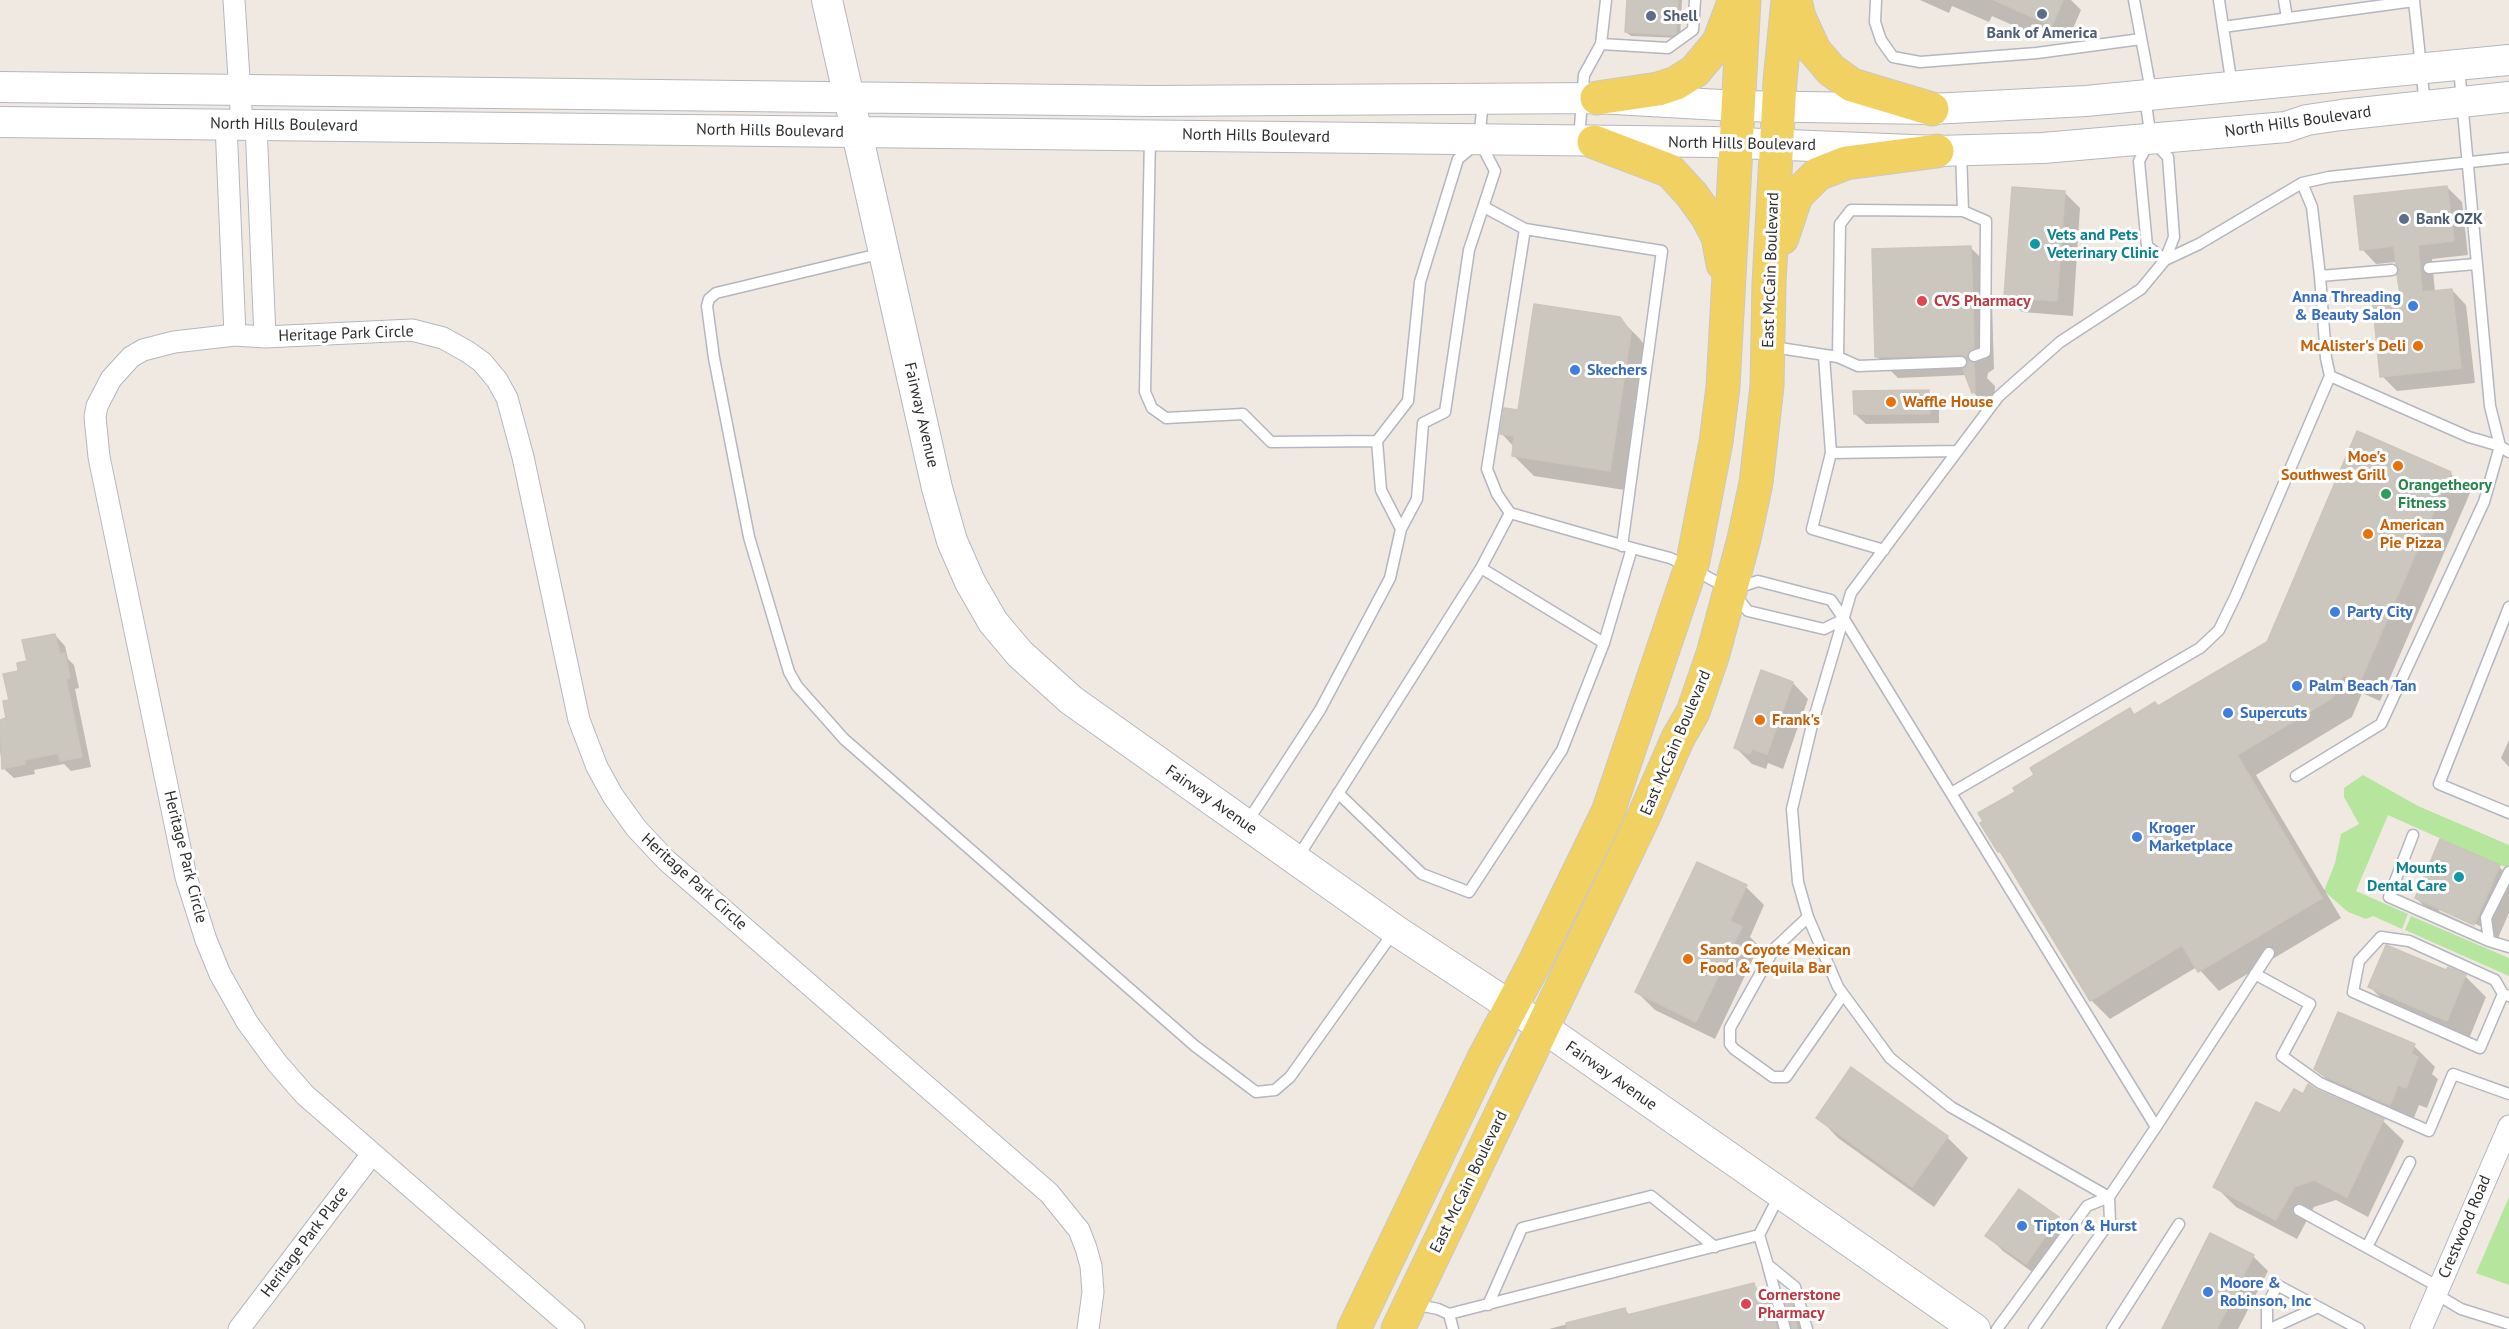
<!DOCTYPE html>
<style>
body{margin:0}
canvas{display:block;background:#efe9e1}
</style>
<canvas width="2509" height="1329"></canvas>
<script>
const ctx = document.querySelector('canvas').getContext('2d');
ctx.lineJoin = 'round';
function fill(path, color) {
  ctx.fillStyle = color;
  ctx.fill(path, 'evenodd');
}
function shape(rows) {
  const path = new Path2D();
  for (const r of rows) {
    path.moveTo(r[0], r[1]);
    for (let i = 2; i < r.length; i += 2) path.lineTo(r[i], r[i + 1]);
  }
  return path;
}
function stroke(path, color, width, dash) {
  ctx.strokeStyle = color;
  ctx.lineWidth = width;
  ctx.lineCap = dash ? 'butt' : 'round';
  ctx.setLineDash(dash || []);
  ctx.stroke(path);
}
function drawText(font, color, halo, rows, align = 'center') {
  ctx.font = font + ' "PT Sans",sans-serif';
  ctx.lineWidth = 6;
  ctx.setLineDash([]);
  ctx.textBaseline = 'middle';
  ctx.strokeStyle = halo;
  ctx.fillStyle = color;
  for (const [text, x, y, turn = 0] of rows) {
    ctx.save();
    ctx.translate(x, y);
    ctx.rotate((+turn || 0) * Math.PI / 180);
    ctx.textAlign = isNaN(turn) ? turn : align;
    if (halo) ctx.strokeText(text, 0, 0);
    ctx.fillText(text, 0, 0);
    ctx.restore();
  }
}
fill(shape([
 [2363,775,2418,806,2509,845,2509,865,2506,867,2500,865,2388,815,2356,891,2408,914,2402,929,2373,916,2366,919,2348,912,2324,891,2335,863,2341,834,2359,824,2344,797,2344,788],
 [2411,916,2509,958,2509,976,2405,930],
 [2509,1197,2509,1285,2476,1273]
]), '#b6e59e');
fill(shape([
 [1628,0,1682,0,1680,38,1631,36,1626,32],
 [1920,0,2071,0,2081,10,2068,40,2032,24,2028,32,1992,16,1989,22,1952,6,1949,13],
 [2447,187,2462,202,2468,255,2432,259,2435,292,2452,290,2466,305,2475,383,2397,391,2382,376,2401,296,2401,269,2397,262,2376,264,2362,249],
 [2064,192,2080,208,2073,316,2022,312,2006,296],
 [1970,247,1991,268,1994,369,1988,373,1987,378,1995,386,1994,413,1973,392,1967,375,1898,378,1877,357],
 [1619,318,1640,339,1651,355,1631,491,1534,476,1513,455,1514,447,1502,434],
 [1928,392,1939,402,1939,423,1866,424,1855,414],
 [2450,473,2470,493,2380,701,2362,693,2352,717,2256,775,2341,918,2219,991,2197,967,2110,1019,2091,1000,2007,859,1999,852,1982,823,2017,792,2130,710,2136,716,2158,707,2268,643],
 [55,635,65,646,68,659,74,665,79,688,75,689,91,767,71,771,64,764,34,770,35,774,14,778,3,768,0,751,0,721,8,719,10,701,20,672],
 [1793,683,1808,699,1783,769,1768,763,1766,769,1752,764,1736,748],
 [2509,740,2509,767,2501,758],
 [2499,867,2509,876,2509,913,2495,945,2437,919,2416,898],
 [2439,907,2482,927,2480,930,2439,911],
 [1746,887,1764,905,1750,937,1759,946,1715,1039,1655,1010,1636,991],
 [2448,969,2466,977,2486,997,2468,1041,2391,1008,2370,987,2447,972],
 [2338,1014,2414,1046,2435,1067,2432,1074,2438,1079,2427,1108,2419,1105,2411,1125,2337,1090,2316,1069],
 [1851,1069,1947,1137,1968,1158,1934,1207,1838,1138,1818,1117],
 [2316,1091,2383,1121,2404,1141,2368,1217,2336,1200,2314,1207,2297,1239,2236,1207,2215,1186,2280,1115],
 [2058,1218,2074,1234,2042,1279,2003,1251,1987,1235],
 [2211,1235,2253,1256,2268,1271,2238,1329,2163,1329],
 [1754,1285,1775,1306,1777,1313,1792,1329,1549,1329,1624,1309,1631,1316],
 [1790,1301,1811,1322,1813,1329,1793,1329]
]), '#0003');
const building = shape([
 [1627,0,1678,0,1676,33,1673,35,1625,32,1627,0],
 [1994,0,2063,0,2052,26,1994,0],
 [2447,186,2454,241,2418,245,2422,292,2452,289,2461,368,2380,377,2372,297,2400,294,2397,275,2399,269,2396,264,2394,246,2360,250,2354,196,2447,186],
 [2012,187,2065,191,2057,301,2004,297,2012,187],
 [1971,246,1974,348,1968,352,1967,357,1961,355,1875,357,1872,249,1971,246],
 [1534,304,1620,317,1631,333,1610,471,1512,456,1514,436,1500,434,1504,408,1518,410,1534,304],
 [1968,360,1974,363,1975,392,1972,393,1963,369,1967,366,1968,360],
 [1929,390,1930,414,1854,414,1853,391,1929,390],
 [2357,431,2451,472,2360,682,2343,675,2332,698,2237,755,2322,898,2198,972,2182,945,2090,1001,2000,851,1998,852,1980,823,1983,821,1978,813,2015,792,2013,788,2034,775,2030,768,2130,708,2134,715,2155,702,2158,706,2267,642,2357,431],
 [55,634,60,654,65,653,70,678,66,679,82,757,60,761,58,753,24,760,25,764,2,769,0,720,6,718,3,701,9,700,3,674,18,671,17,663,27,661,22,640,55,634],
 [1761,670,1793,682,1767,754,1752,749,1750,754,1734,748,1761,670],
 [2440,839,2500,865,2474,925,2415,898,2440,839],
 [1697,862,1747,885,1730,921,1742,927,1696,1022,1635,992,1697,862],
 [2386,945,2446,970,2448,967,2466,975,2447,1021,2368,987,2386,945],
 [2338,1012,2415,1044,2411,1054,2418,1057,2406,1088,2398,1085,2390,1105,2324,1076,2314,1069,2338,1012],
 [1851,1067,1948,1136,1912,1187,1816,1118,1851,1067],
 [2308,1084,2317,1090,2384,1119,2347,1197,2314,1180,2294,1187,2276,1220,2213,1187,2256,1102,2280,1113,2294,1089,2303,1094,2308,1084],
 [2019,1189,2059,1217,2026,1264,1985,1236,2019,1189],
 [2210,1233,2254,1255,2217,1329,2162,1329,2210,1233],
 [1754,1283,1761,1308,1771,1305,1777,1329,1567,1329,1566,1323,1625,1308,1627,1315,1754,1283],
 [1791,1299,1797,1329,1792,1329,1785,1301,1791,1299]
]);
fill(building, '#cbc7bf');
stroke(building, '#cbc5ba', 1.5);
const lane = shape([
 [1876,0,1875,22,1881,40,1893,57,1920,62,2037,53,2141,39],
 [2134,0,2151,91],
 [2219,0,2223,27,2414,1,2425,105],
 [2284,0,2287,18],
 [2223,27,2232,86],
 [1601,44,1668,48,1693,30,1695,0],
 [2459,68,2490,406,2500,446,2509,452],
 [2145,97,2151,139,2168,157,2174,237,2165,260,2147,246,2139,161,2149,142],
 [1150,137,1145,392,1152,408,1166,418,1243,414,1271,442,1377,441,1408,401,1420,282,1458,159,1475,145],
 [1579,139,1584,75,1601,44,1606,0],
 [1484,207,1525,229,1662,251,1622,546],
 [1963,211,1986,221,1985,352,1974,356],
 [883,253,716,293,709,299,707,306,714,358,749,537,789,672,797,686,844,739,1195,1046,1256,1092,1275,1090,1290,1077,1395,930],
 [2429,268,2476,264],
 [2320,276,2392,270],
 [1773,347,1838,357,1840,224,1851,210,1963,211,1961,151],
 [1824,356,1831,453,1812,529,1884,550],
 [1838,357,1858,366,1961,362],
 [1377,441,1381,490,1401,529],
 [1831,453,1957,451],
 [1510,513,1497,494,1487,469,1525,229],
 [1632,548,1670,558,1691,568,1731,590,1748,611,1824,629,1844,619,1831,600,1758,581,1737,588],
 [2509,607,2439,784,2509,813],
 [1844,619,2156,1127,2109,1197,1951,1107,1890,1058,1838,987,1808,917,1798,882,1792,809,1812,725,1851,593,1998,397,2060,342,2141,289,2165,260,2199,244,2302,183,2329,177,2509,158],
 [2296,776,2381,724,2484,502,2500,446,2469,437,2330,376,2326,358,2320,276,2312,207,2302,183],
 [1338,793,1422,874,1469,892,1562,750,1604,643],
 [1951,793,2200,648,2219,630,2236,595,2330,376],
 [1246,824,1320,710,1390,578,1401,529,1417,499,1423,423,1445,412,1469,250,1495,171,1479,140,1483,101],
 [2413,835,2389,897,2489,941,2509,947],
 [1298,857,1481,568,1604,643,1632,548,1510,513,1481,568],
 [1808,917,1774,949,1730,1028,1730,1044,1734,1049,1773,1077,1786,1077,1843,995],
 [2489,941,2486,918,2509,872],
 [2255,974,2310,1004,2282,1056,2320,1083,2429,1131,2453,1074,2509,1094],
 [2503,994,2480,1048,2353,992,2359,961,2381,937,2409,941,2495,980,2503,994,2509,996],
 [2156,1127,2269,953],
 [2299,1210,2439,1287],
 [1759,1235,1768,1265,1795,1287,1807,1329],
 [2367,1247,2410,1162],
 [1768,1266,1785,1329],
 [2436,1294,2461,1309,2509,1324],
 [1413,1304,1438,1309,1449,1314,1759,1235,1779,1196],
 [1488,1305,1522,1228,1651,1196,1715,1247],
 [1449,1314,1453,1329],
 [1997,1329,2087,1206,2109,1197,2110,1221,2034,1329],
 [2112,1329,2179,1224],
 [2267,1329,2267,1306,2277,1285,2359,1329],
 [2270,1329,2318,1307]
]);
const street = shape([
 [234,0,242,125],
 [226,124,235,335],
 [256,125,265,337],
 [239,1329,372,1154],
 [574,1329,305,1095,277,1063,247,1022,220,974,206,940,186,877,99,457,95,417,97,406,111,379,131,357,143,350,174,342,235,335,265,337,412,330,443,338,468,352,482,362,497,380,507,398,523,457,579,720,597,767,613,796,636,828,666,860,1049,1193,1079,1230,1086,1248,1091,1266,1093,1292,1088,1329],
 [2421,1329,2509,1126]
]);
const secondary = shape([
 [827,0,937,488,952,541,970,582,993,622,1020,654,1071,700,1395,930,1544,1028,1975,1329],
 [0,87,1152,101,1597,98,1738,106,1932,109,2086,101,2509,60],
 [0,122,1713,142,1937,151,2043,148,2286,127,2307,120,2341,115,2509,97]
]);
const primary = shape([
 [1795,0,1799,17,1814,50,1831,70,1852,85,1932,109],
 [1597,98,1658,89,1676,83,1695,71,1719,42,1734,2],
 [1594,142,1670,171,1692,195,1707,216,1718,237,1723,264],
 [1782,238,1796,196,1818,174,1846,163,1937,151],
 [1354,1329,1483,1060,1535,962,1608,812,1693,561,1716,442,1723,387,1744,0],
 [1398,1329,1643,818,1678,738,1693,712,1713,654,1744,539,1756,483,1767,386,1769,283,1780,81,1788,0]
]);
stroke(lane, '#b4b7c1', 13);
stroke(street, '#b4b7c1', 23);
stroke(secondary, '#b4b7c1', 32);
stroke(primary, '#c9c9c9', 35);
stroke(lane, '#fff', 10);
stroke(street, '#fff', 21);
stroke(secondary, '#fff', 30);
stroke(primary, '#f2d163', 33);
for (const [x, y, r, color] of [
 [2042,14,6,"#5c6f8a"],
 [1651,16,6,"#5c6f8a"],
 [2404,219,6,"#5c6f8a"],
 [2035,244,6,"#0f9aa8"],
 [1922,301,6,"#e0444e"],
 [2413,306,6,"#3f7fe0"],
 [2418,346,6,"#e8710a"],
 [1575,370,6,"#3f7fe0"],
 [1891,402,6,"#e8710a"],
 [2398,466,6,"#e8710a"],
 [2386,494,6,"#2e9e5b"],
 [2368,534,6,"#e8710a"],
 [2335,612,6,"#3f7fe0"],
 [2297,686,6,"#3f7fe0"],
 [2228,713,6,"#3f7fe0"],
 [1760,720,6,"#e8710a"],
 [2137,837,6,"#3f7fe0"],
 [2459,877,6,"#0f9aa8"],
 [1688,959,6,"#e8710a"],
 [2022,1226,6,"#3f7fe0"],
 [2208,1292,6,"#3f7fe0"],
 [1746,1304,6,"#e0444e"]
]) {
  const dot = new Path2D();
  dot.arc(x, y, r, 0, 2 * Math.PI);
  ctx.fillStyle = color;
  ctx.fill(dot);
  stroke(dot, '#fff', 2);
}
drawText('bold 16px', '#4e5e75', '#fff', [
 ["Shell",1663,16],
 ["Bank of America",2042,33,"center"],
 ["Bank OZK",2416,219]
], 'left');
drawText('16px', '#2e2e2e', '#fff', [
 ["North Hills Boulevard",2298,122,-8],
 ["North Hills Boulevard",284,125,1],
 ["North Hills Boulevard",770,131,1],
 ["North Hills Boulevard",1256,136,1],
 ["North Hills Boulevard",1742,144,1],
 ["East McCain Boulevard",1771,270,-88],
 ["Heritage Park Circle",346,334,-2],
 ["Fairway Avenue",921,415,77],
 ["East McCain Boulevard",1676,743,-67],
 ["Fairway Avenue",1211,800,35],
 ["Heritage Park Circle",185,857,76],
 ["Heritage Park Circle",694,882,42],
 ["Fairway Avenue",1611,1076,35],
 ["East McCain Boulevard",1469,1182,-64],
 ["Crestwood Road",2465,1227,-67],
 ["Heritage Park Place",305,1242,-53]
]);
drawText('bold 16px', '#0d838f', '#fff', [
 ["Vets and Pets",2047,235],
 ["Veterinary Clinic",2047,253],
 ["Mounts",2447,868,"right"],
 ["Dental Care",2447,886,"right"]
], 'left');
drawText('bold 16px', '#366cbe', '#fff', [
 ["Anna Threading",2401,297,"right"],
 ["& Beauty Salon",2401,315,"right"],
 ["Skechers",1587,370],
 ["Party City",2347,612],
 ["Palm Beach Tan",2309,686],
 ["Supercuts",2240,713],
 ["Kroger",2149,828],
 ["Marketplace",2149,846],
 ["Tipton & Hurst",2034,1226],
 ["Moore &",2220,1283],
 ["Robinson, Inc",2220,1301]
], 'left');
drawText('bold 16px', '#be3a42', '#fff', [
 ["CVS Pharmacy",1934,301],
 ["Cornerstone",1758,1295],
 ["Pharmacy",1758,1313]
], 'left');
drawText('bold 16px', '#c56008', '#fff', [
 ["McAlister's Deli",2406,346,"right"],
 ["Waffle House",1903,402],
 ["Moe's",2386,457,"right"],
 ["Southwest Grill",2386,475,"right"],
 ["American",2380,525],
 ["Pie Pizza",2380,543],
 ["Frank's",1772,720],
 ["Santo Coyote Mexican",1700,950],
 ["Food & Tequila Bar",1700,968]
], 'left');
drawText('bold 16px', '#27864d', '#fff', [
 ["Orangetheory",2398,485],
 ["Fitness",2398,503]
], 'left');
</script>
